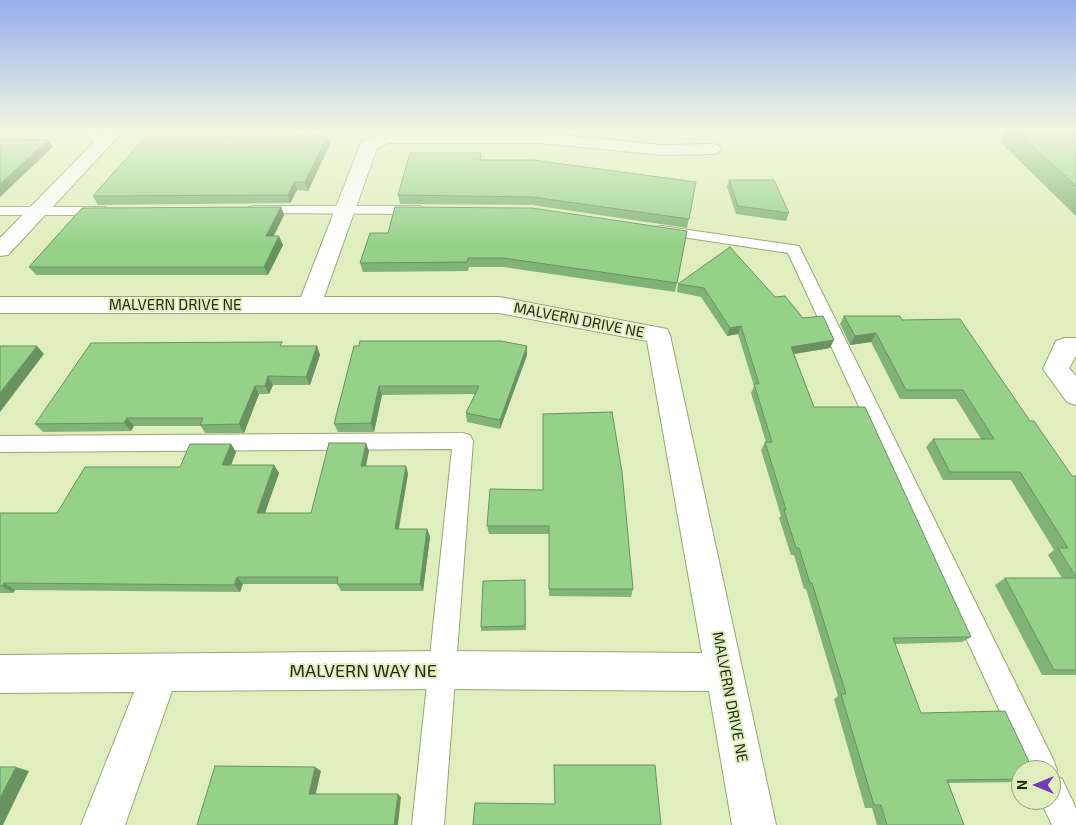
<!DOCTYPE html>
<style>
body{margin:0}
#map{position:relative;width:1076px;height:825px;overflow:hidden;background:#e0eebd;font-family:"Exo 2",sans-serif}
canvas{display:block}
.north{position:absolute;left:1011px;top:760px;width:50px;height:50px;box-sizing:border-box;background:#e0eebd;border:1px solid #95a07b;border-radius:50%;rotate:270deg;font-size:14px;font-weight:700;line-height:20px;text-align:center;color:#252a17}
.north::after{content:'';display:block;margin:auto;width:18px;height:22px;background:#733eb5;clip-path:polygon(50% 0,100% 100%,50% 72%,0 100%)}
</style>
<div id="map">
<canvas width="1076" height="825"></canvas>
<div class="north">N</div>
</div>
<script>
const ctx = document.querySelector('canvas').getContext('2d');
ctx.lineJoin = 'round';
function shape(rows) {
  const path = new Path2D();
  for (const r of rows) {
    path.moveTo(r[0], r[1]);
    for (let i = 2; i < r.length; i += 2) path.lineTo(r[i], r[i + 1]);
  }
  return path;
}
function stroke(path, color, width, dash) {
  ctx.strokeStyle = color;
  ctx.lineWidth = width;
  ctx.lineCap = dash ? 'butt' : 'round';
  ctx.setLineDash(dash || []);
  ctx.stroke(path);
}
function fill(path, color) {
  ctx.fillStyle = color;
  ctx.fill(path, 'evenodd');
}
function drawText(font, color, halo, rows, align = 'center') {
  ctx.font = font + ' "Exo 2",sans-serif';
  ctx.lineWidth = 4;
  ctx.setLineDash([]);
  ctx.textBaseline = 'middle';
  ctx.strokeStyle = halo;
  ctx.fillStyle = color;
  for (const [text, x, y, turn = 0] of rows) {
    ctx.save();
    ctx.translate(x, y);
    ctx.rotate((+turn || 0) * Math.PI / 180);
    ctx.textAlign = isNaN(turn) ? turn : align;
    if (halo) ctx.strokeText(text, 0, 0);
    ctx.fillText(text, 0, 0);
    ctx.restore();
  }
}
const service = shape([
 [254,206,420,206,427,210,420,214,249,213,247,210,249,207,254,206],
 [0,207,105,207,112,211,105,215,0,215,0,207],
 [661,226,799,246,1053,759,1057,770,1054,776,1062,779,1076,808,1076,825,1052,825,1040,800,1051,800,1051,770,1027,770,788,253,656,233,654,230,656,227,661,226],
 [463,433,470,435,473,441,444,825,412,825,452,449,0,452,0,436,463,433]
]);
const minor = shape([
 [106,130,124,130,8,255,0,256,0,238,106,130],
 [386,133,540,133,662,145,712,144,718,145,721,149,718,153,712,154,662,155,540,143,388,143,377,148,324,297,499,297,667,329,670,335,776,825,732,825,709,691,443,689,172,691,125,825,81,825,134,692,0,693,0,655,443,651,702,653,647,341,499,313,0,313,0,297,301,297,360,145,363,141,386,133],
 [1065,338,1076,338,1076,356,1069,368,1076,376,1076,405,1067,402,1043,369,1056,341,1065,338]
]);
const secondary = shape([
 [80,130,99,130,113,142,110,146,98,146,80,130]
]);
stroke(service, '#99a577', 2);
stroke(minor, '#99a577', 2);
stroke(secondary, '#99a577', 2);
fill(service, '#fff');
fill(minor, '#fff');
fill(secondary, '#fff');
fill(shape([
 [1005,130,1073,130,1076,132,1076,216,999,141],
 [330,144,308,191,297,190,290,203,98,205,93,196],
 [481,153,482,160,696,182,687,228,532,205,400,204,398,195],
 [729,180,789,213,786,221,736,214,727,187],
 [281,207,284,215,274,236,283,245,268,275,36,275,29,267],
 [687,231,675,292,503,267,469,267,468,271,363,272,360,263],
 [678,284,775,297,803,318,830,348,794,354,814,407,971,637,962,642,895,644,921,713,1021,770,1021,782,948,783,964,825,877,825,872,808,865,808,834,699,838,696,806,589,804,589,794,555,791,555,779,518,781,516,761,450,765,442,766,442,751,393,754,386,738,334,727,336,701,297,677,292],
 [844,316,902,320,1030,421,1072,476,1076,476,1076,675,1042,675,995,585,1005,578,1062,578,1048,555,1054,550,1011,480,943,480,926,447,933,439,981,439,956,399,900,399,871,342,850,345,840,324],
 [284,346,317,346,320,355,310,385,273,385,269,394,259,394,244,433,205,433,201,426,134,426,131,431,43,432,35,424],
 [354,346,527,355,500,429,467,422,466,413,475,394,382,395,374,432,338,432,334,424],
 [231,444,236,452,231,465,274,465,279,473,265,513,311,513,369,451,366,466,406,466,408,474,399,529,427,529,430,537,423,591,341,591,337,584,243,584,240,592,15,590,13,593,0,593,0,513,57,513,180,467],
 [543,490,633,589,631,597,549,596,549,534,489,534,487,526],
 [525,580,526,630,481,631,481,627]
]), '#80b476');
fill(shape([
 [327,136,330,144,308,191,305,182],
 [48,140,53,147,0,197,0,184],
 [294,182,297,190,290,203,288,195],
 [281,207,284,215,269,244,266,236],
 [279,236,283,245,268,275,264,267],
 [741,326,738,334,727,336,730,328],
 [876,333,871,342,850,345,855,336],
 [834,340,830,348,787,355,791,347],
 [37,346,44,354,0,412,0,393],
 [317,346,320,355,310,385,306,377],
 [527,346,527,355,500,429,500,420],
 [268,376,273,385,269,394,265,386],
 [255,386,259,394,244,433,239,424],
 [379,386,382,395,374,432,371,423],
 [127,418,134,426,131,431,124,423],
 [366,443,369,451,364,474,361,466],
 [231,444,236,452,228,473,222,465],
 [274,465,279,473,262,521,257,513],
 [406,466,408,474,397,537,395,529],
 [427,529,430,537,423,591,420,584],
 [237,577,243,584,240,592,234,585],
 [4,583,15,590,13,593,2,586],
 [16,767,29,771,3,825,0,825,0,798],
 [315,767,321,771,315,797,309,794],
 [398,794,401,797,398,825,394,825]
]), '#689260');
const building = shape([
 [1015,130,1073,130,1076,132,1076,186,1015,130],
 [327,136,305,182,294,182,288,195,93,196,145,137,327,136],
 [0,139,48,140,0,184,0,139],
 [410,153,481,153,480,160,533,160,696,182,689,219,532,197,398,195,410,153],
 [729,180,774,180,789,213,738,206,729,180],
 [281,207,266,236,279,236,264,267,29,267,82,208,281,207],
 [395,207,532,208,687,231,677,283,503,258,468,258,467,262,360,263,370,233,388,233,395,207],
 [730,247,775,297,785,296,803,318,823,316,834,340,791,347,814,407,865,407,971,637,893,638,921,713,1005,711,1033,770,1021,770,1021,779,947,780,964,825,887,825,881,805,874,805,841,694,846,694,812,583,810,583,799,548,796,548,784,510,786,510,765,442,772,442,754,384,759,384,741,326,730,328,704,288,678,284,730,247],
 [844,316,900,316,902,320,960,319,1030,421,1034,421,1072,476,1076,476,1076,577,1058,548,1068,548,1020,472,950,472,933,439,994,439,963,390,906,390,876,333,855,336,844,316],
 [360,341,501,341,527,346,500,420,466,413,479,386,379,386,371,423,334,424,354,346,359,346,360,341],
 [282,342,280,346,317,346,306,377,268,376,265,386,255,386,239,424,200,425,203,418,127,418,124,423,35,424,91,343,282,342],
 [0,346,37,346,0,393,0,346],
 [612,412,622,472,633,589,549,589,549,526,487,526,490,489,543,490,543,414,612,412],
 [329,443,366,443,361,466,406,466,395,529,427,529,420,584,337,584,338,577,237,577,234,585,4,583,2,586,0,586,0,513,57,513,85,467,180,467,190,444,231,444,222,465,274,465,257,513,311,513,329,443],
 [1005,578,1076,578,1076,670,1054,670,1005,578],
 [525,580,525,626,481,627,483,581,525,580],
 [554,765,655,765,661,825,473,825,475,803,555,804,554,765],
 [215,766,315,767,309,794,398,794,394,825,197,825,215,766],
 [0,767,16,767,0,798,0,767]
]);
fill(building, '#95d189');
stroke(building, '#689260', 1);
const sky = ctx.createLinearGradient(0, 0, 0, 246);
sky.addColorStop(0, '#98adec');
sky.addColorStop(0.53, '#f1f7e1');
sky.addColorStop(1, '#f1f7e100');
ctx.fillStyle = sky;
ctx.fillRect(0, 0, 1076, 246);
drawText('15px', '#252a17', '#e0eebd', [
 ["MALVERN DRIVE NE",175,305],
 ["MALVERN DRIVE NE",579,320,11],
 ["MALVERN DRIVE NE",730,697,79]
]);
drawText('18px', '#252a17', '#e0eebd', [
 ["MALVERN WAY NE",363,671]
]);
</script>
